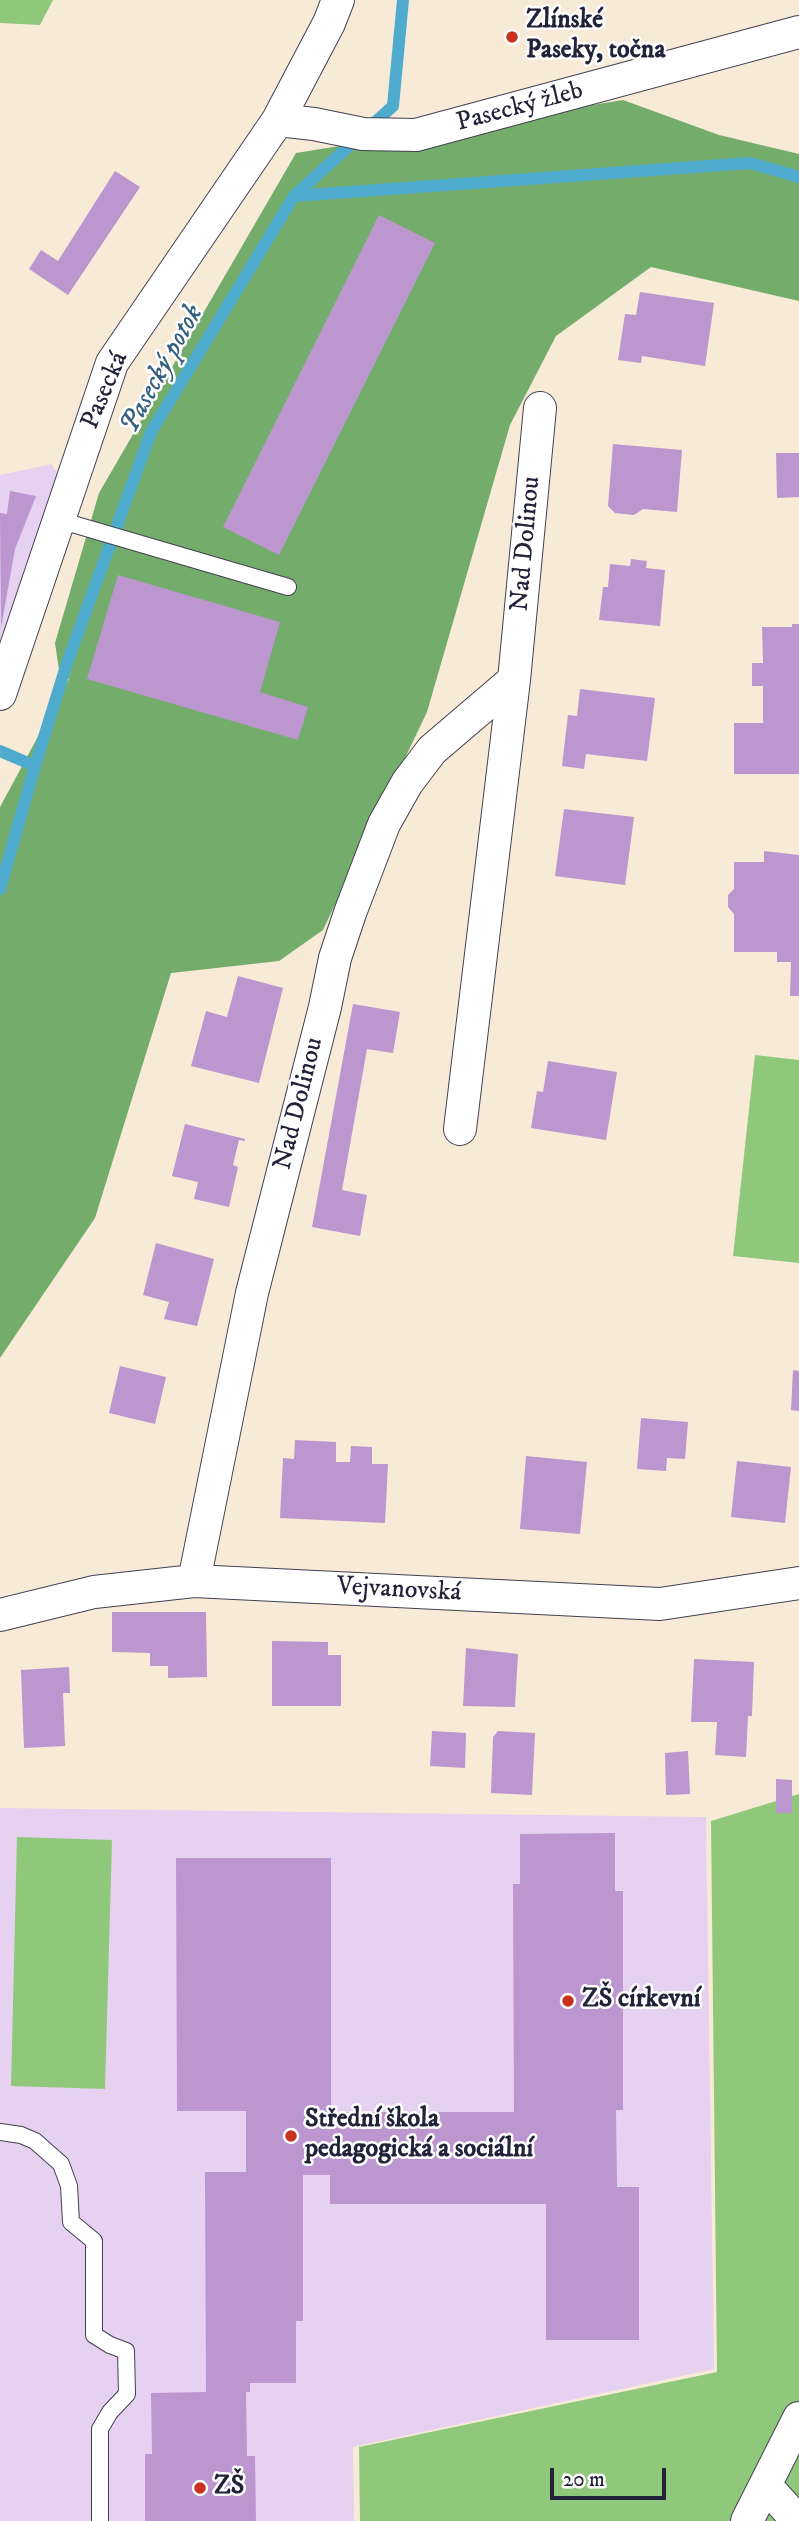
<!DOCTYPE html>
<meta charset="utf-8">
<style>
body{margin:0}
#map{position:relative;width:799px;height:2521px;overflow:hidden;background:#f7ead6;font-family:"IM FELL DW Pica",serif}
canvas{display:block}
.scale{position:absolute;left:550px;top:2468px;width:116px;height:32px;box-sizing:border-box;border:4px solid #22223b;border-top:0;padding-left:9px;font-size:21px;line-height:24px;white-space:nowrap;color:#22223b;-webkit-text-stroke:5px #fff;paint-order:stroke}
</style>
<div id="map">
<canvas width="799" height="2521"></canvas>
<div class="scale">20 m</div>
</div>
<script>
const ctx = document.querySelector('canvas').getContext('2d');
ctx.lineJoin = 'round';
function fill(path, color) {
  ctx.fillStyle = color;
  ctx.fill(path, 'evenodd');
}
function shape(rows) {
  const path = new Path2D();
  for (const r of rows) {
    path.moveTo(r[0], r[1]);
    for (let i = 2; i < r.length; i += 2) path.lineTo(r[i], r[i + 1]);
  }
  return path;
}
function stroke(path, color, width, dash) {
  ctx.strokeStyle = color;
  ctx.lineWidth = width;
  ctx.lineCap = dash ? 'butt' : 'round';
  ctx.setLineDash(dash || []);
  ctx.stroke(path);
}
function drawText(font, color, halo, rows, align = 'center') {
  ctx.font = font + ' "IM FELL DW Pica",serif';
  ctx.lineWidth = 5;
  ctx.setLineDash([]);
  ctx.textBaseline = 'middle';
  ctx.strokeStyle = halo;
  ctx.fillStyle = color;
  for (const [text, x, y, turn = 0] of rows) {
    ctx.save();
    ctx.translate(x, y);
    ctx.rotate((+turn || 0) * Math.PI / 180);
    ctx.textAlign = isNaN(turn) ? turn : align;
    if (halo) ctx.strokeText(text, 0, 0);
    ctx.fillText(text, 0, 0);
    ctx.restore();
  }
}
fill(shape([
 [52,464,58,475,0,657,0,475],
 [0,1808,706,1817,714,2369,353,2447,354,2521,0,2521]
]), '#e6d2f0');
fill(shape([
 [0,0,53,0,40,25,0,23],
 [755,1055,799,1060,799,1263,733,1256],
 [799,1794,799,2521,360,2521,359,2447,717,2372,711,1821],
 [17,1837,112,1840,105,2089,11,2086]
]), '#90c87b');
fill(shape([
 [623,100,719,135,799,154,799,301,651,267,556,336,510,425,427,712,323,930,279,961,171,973,95,1218,0,1358,0,807,69,679,59,670,55,643,99,493,296,153]
]), '#74ac6b');
stroke(shape([
 [294,196,750,163,799,177],
 [0,751,35,766],
 [0,889,35,766,67,663,151,432,294,196,393,106,403,0]
]), '#4fabcd', 12);
fill(shape([
 [115,171,140,187,68,295,29,269,41,250,58,261],
 [379,215,435,243,279,555,223,527],
 [640,292,714,303,705,366,642,356,641,363,618,360,625,314,636,315],
 [613,444,682,450,677,512,643,509,634,515,615,513,608,506],
 [776,453,799,453,799,497,777,498],
 [10,491,36,496,15,549,1,628,0,513,7,514],
 [631,559,647,561,646,568,665,570,660,626,599,620,603,587,608,587,610,564,630,566],
 [118,575,280,622,260,692,308,707,298,740,87,679],
 [792,624,799,624,799,774,734,774,734,723,763,723,763,686,752,686,752,663,763,663,762,627,792,627],
 [580,689,655,698,647,761,586,754,584,769,562,766,568,715,577,716],
 [564,809,634,817,625,885,555,876],
 [764,851,799,855,799,996,790,996,791,962,777,962,777,952,734,952,734,914,728,907,728,895,734,889,734,862,764,862],
 [238,976,283,988,259,1083,191,1066,206,1011,227,1017],
 [353,1004,400,1012,393,1053,367,1049,342,1190,367,1195,360,1236,312,1227],
 [548,1061,617,1072,606,1140,531,1128,537,1091,543,1092],
 [185,1124,245,1139,245,1141,239,1140,233,1165,238,1167,229,1207,194,1199,198,1182,172,1176],
 [156,1243,214,1259,197,1326,164,1319,169,1302,143,1295],
 [120,1366,166,1377,155,1424,109,1413],
 [793,1370,799,1371,799,1411,791,1410],
 [641,1418,688,1422,685,1459,667,1458,666,1471,637,1469],
 [295,1440,336,1442,336,1462,350,1462,351,1446,372,1447,372,1464,388,1464,385,1523,280,1518,283,1458,294,1459],
 [526,1456,587,1462,580,1534,520,1529],
 [737,1461,791,1467,785,1523,731,1517],
 [112,1612,206,1612,207,1677,168,1678,168,1666,150,1666,150,1653,112,1652],
 [272,1641,328,1642,328,1655,341,1655,341,1706,272,1706],
 [466,1648,518,1654,515,1707,463,1706],
 [694,1659,754,1662,752,1716,748,1716,746,1757,715,1755,717,1722,691,1722],
 [69,1667,70,1693,63,1693,65,1746,24,1748,21,1670],
 [432,1731,466,1733,465,1768,430,1766],
 [498,1731,535,1733,532,1795,491,1793,493,1737],
 [688,1751,690,1794,666,1795,665,1753],
 [776,1779,792,1780,792,1813,776,1813],
 [615,1833,615,1891,623,1891,623,2110,616,2110,617,2187,639,2187,639,2340,546,2340,546,2204,330,2204,330,2175,303,2175,303,2321,296,2321,296,2383,250,2383,250,2392,246,2392,247,2456,255,2456,256,2521,145,2521,145,2454,152,2454,151,2393,206,2392,205,2172,246,2172,246,2111,177,2111,176,1858,331,1858,331,2112,514,2112,513,1884,520,1884,520,1834]
]), '#bc96cf');
const service = shape([
 [59,520,288,587],
 [0,2132,21,2135,35,2141,61,2164,69,2186,71,2222,94,2241,94,2335,110,2345,126,2351,127,2394,110,2412,100,2429,100,2521]
]);
const minor = shape([
 [278,120,314,124,363,134,416,135,799,32],
 [0,694,112,363,278,120,329,23,338,0],
 [460,1129,514,680],
 [194,1581,252,1293,325,1007,335,958,350,913,384,824,407,783,432,750,514,680,540,408],
 [0,1615,94,1592,194,1581,660,1604,799,1583],
 [766,2486,798,2521],
 [747,2521,799,2418]
]);
stroke(service, '#424052', 18);
stroke(minor, '#424052', 34);
stroke(service, '#fff', 16);
stroke(minor, '#fff', 32);
for (const [x, y, r, color] of [
 [512,37,7,"#c8321e"],
 [568,2001,7,"#c8321e"],
 [291,2136,7,"#c8321e"],
 [200,2488,7,"#c8321e"]
]) {
  const dot = new Path2D();
  dot.arc(x, y, r, 0, 2 * Math.PI);
  ctx.fillStyle = color;
  ctx.fill(dot);
  stroke(dot, '#fff', 2.5);
}
drawText('bold 26px', '#22223b', '#fff', [
 ["Zlínské",526,22],
 ["Paseky, točna",526,52],
 ["ZŠ církevní",582,2001],
 ["Střední škola",305,2121],
 ["pedagogická a sociální",305,2151],
 ["ZŠ",214,2488]
], 'left');
drawText('26px', '#22223b', '#fff', [
 ["Pasecký žleb",520,108,-15],
 ["Pasecká",106,391,-67],
 ["Nad Dolinou",527,544,-85],
 ["Nad Dolinou",300,1104,-76],
 ["Vejvanovská",399,1591,3]
]);
drawText('italic 28px', '#36607d', '#fff', [
 ["Pasecký potok",163,370,-61]
]);
</script>
